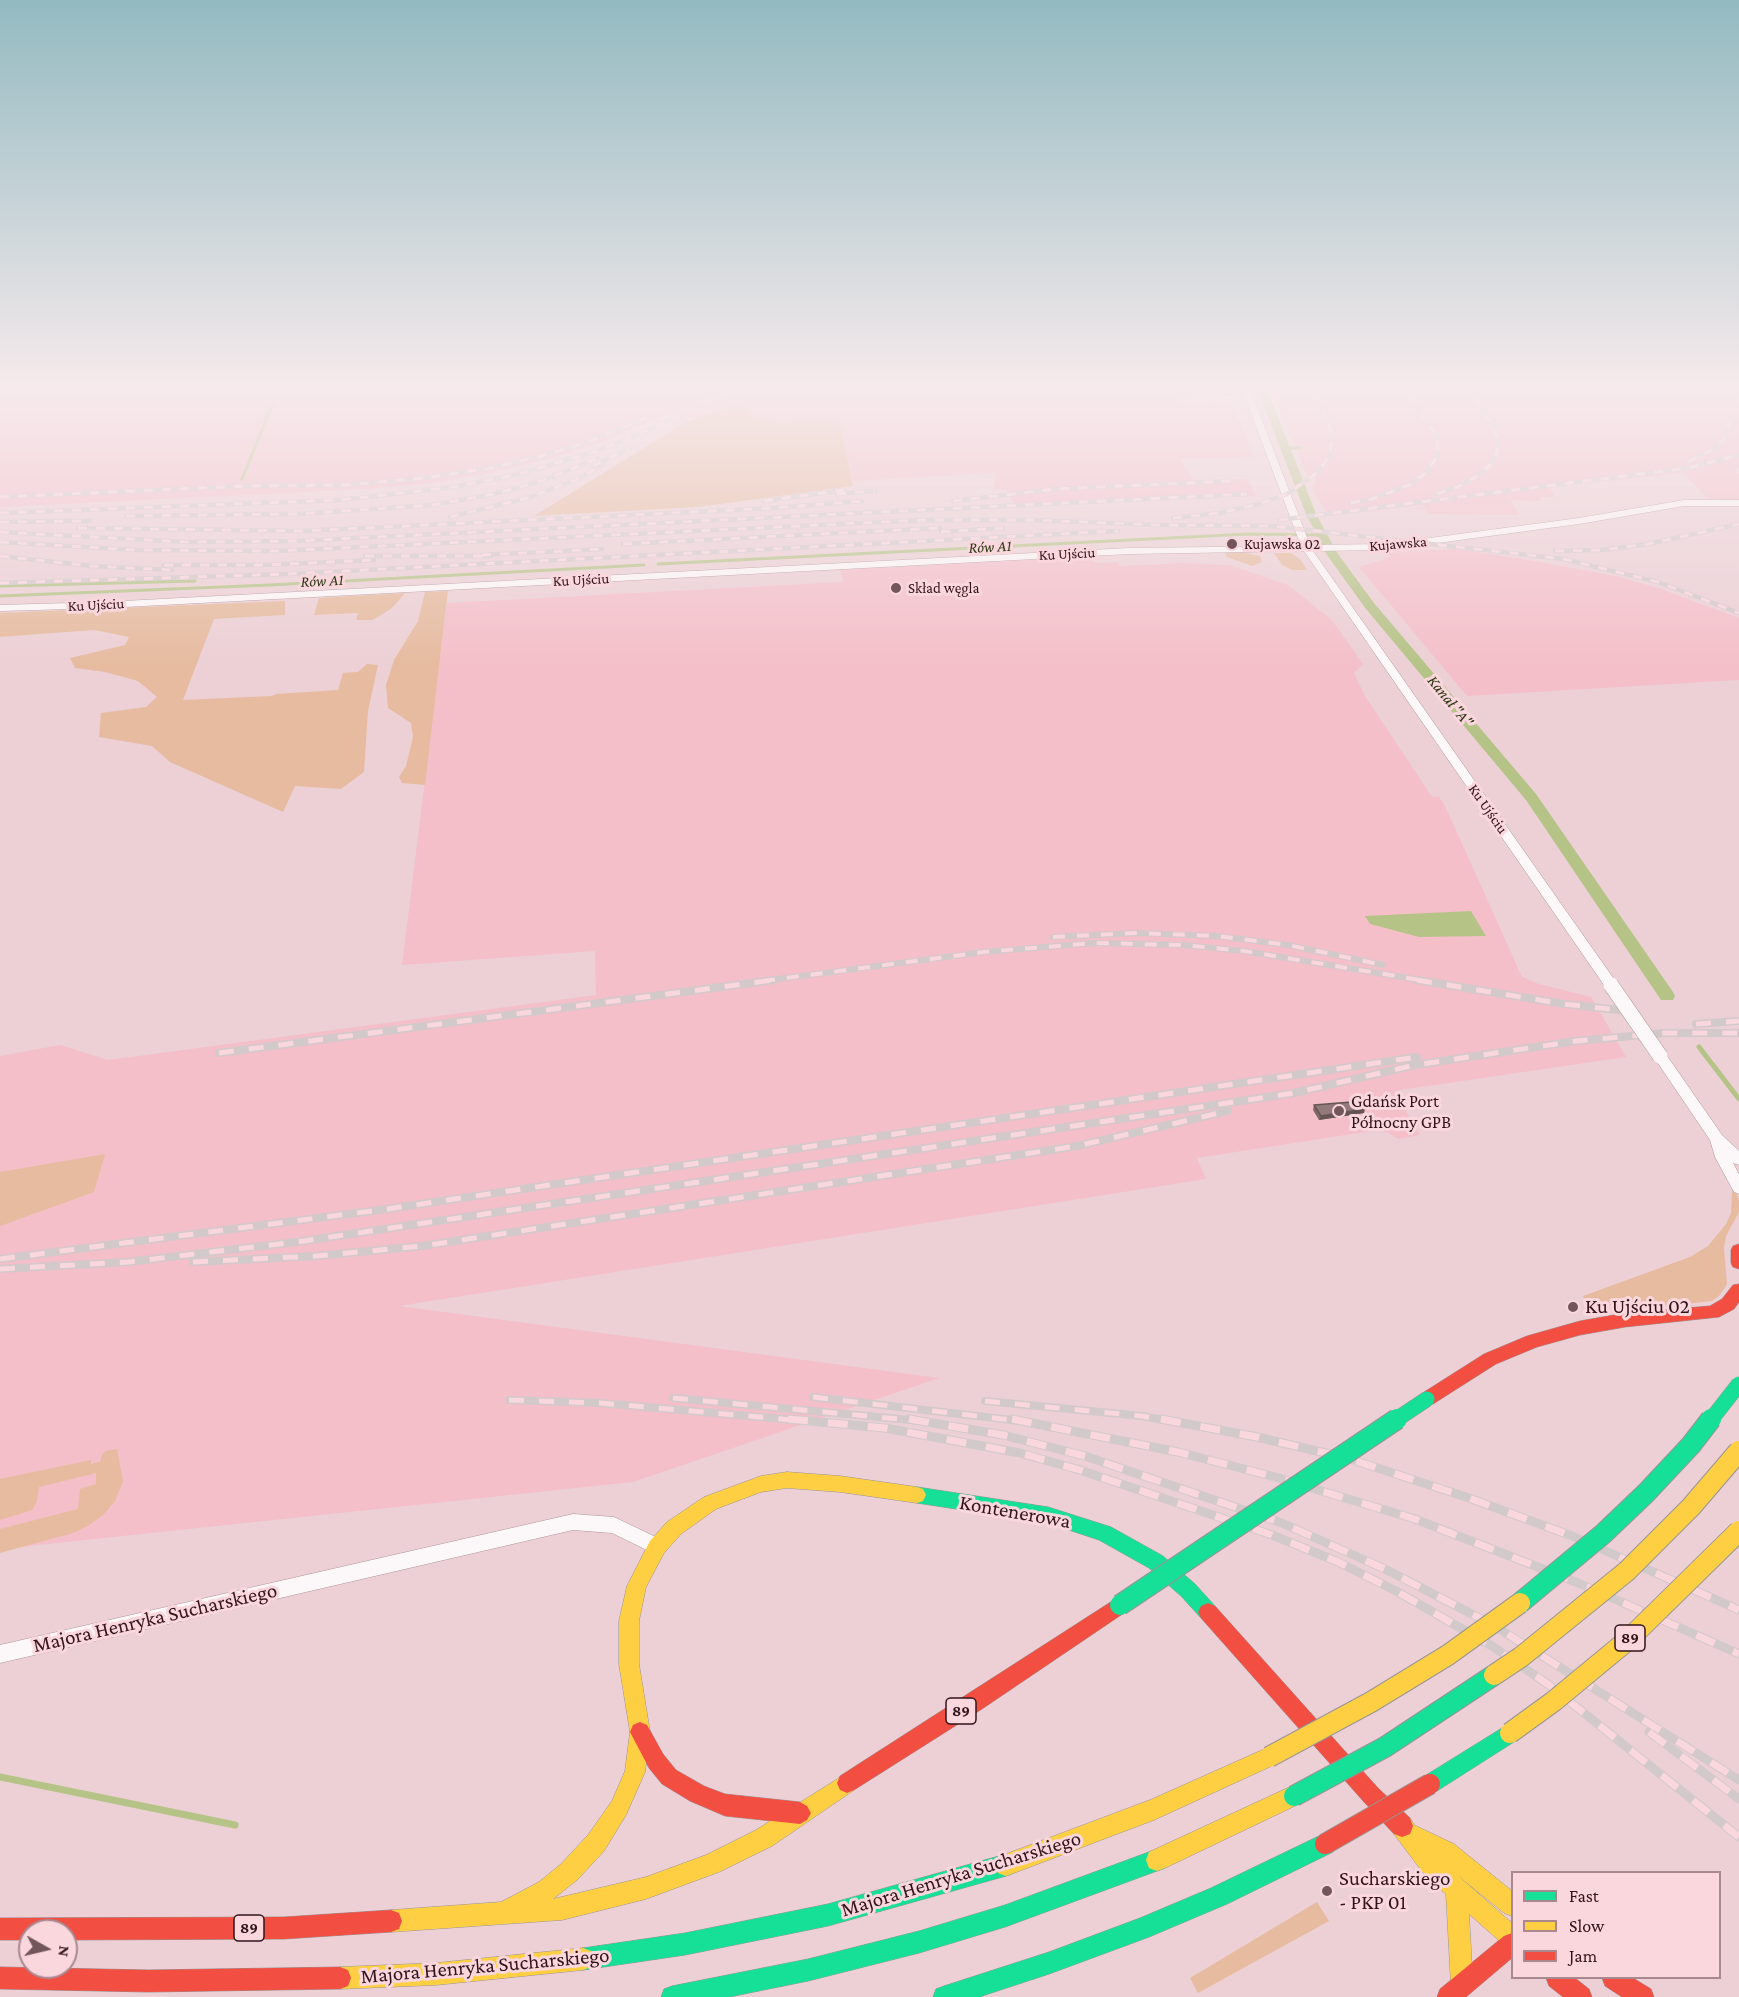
<!DOCTYPE html>
<meta charset="utf-8">
<style>
body{margin:0}
#map{position:relative;width:1739px;height:1997px;overflow:hidden;background:#ecd0d5;font-family:"Crimson Pro",serif}
canvas{display:block}
.legend{position:absolute;left:1511px;top:1871px;width:210px;height:108px;box-sizing:border-box;background:#fad6dd;border:2px solid #aa888f;margin:0;padding:8px 10px;list-style:none;font-size:18px;color:#32141b}
.legend li{display:flex;align-items:center;gap:12px;height:30px}
.legend b{width:30px;border:2px solid #aa888f}
.north{position:absolute;left:18px;top:1919px;width:60px;height:60px;box-sizing:border-box;background:#fad6dd;border:2px solid #aa888f;border-radius:50%;rotate:98deg;font-size:16px;font-weight:700;line-height:24px;text-align:center;color:#32141b}
.north::after{content:'';display:block;margin:auto;width:21px;height:27px;background:#73565c;clip-path:polygon(50% 0,100% 100%,50% 72%,0 100%)}
</style>
<div id="map">
<canvas width="1739" height="1997"></canvas>
<ul class="legend">
<li><b style="height:8px;background:#16e098"></b>Fast</li>
<li><b style="height:8px;background:#ffcf43"></b>Slow</li>
<li><b style="height:8px;background:#f24e42"></b>Jam</li>
</ul>
<div class="north">N</div>
</div>
<script>
const ctx = document.querySelector('canvas').getContext('2d');
ctx.lineJoin = 'round';
function fill(path, color) {
  ctx.fillStyle = color;
  ctx.fill(path, 'evenodd');
}
function shape(rows) {
  const path = new Path2D();
  for (const r of rows) {
    path.moveTo(r[0], r[1]);
    for (let i = 2; i < r.length; i += 2) path.lineTo(r[i], r[i + 1]);
  }
  return path;
}
function stroke(path, color, width, dash) {
  ctx.strokeStyle = color;
  ctx.lineWidth = width;
  ctx.lineCap = dash ? 'butt' : 'round';
  ctx.setLineDash(dash || []);
  ctx.stroke(path);
}
function drawText(font, color, halo, rows, align = 'center') {
  ctx.font = font + ' "Crimson Pro",serif';
  ctx.lineWidth = 6;
  ctx.setLineDash([]);
  ctx.textBaseline = 'middle';
  ctx.strokeStyle = halo;
  ctx.fillStyle = color;
  for (const [text, x, y, turn = 0] of rows) {
    ctx.save();
    ctx.translate(x, y);
    ctx.rotate((+turn || 0) * Math.PI / 180);
    ctx.textAlign = isNaN(turn) ? turn : align;
    if (halo) ctx.strokeText(text, 0, 0);
    ctx.fillText(text, 0, 0);
    ctx.restore();
  }
}
fill(shape([
 [0,389,1238,389,1239,392,1234,396,1180,399,1183,405,1220,403,1234,407,1254,457,1180,459,1193,480,1246,479,1257,496,1016,507,1006,490,994,489,994,473,853,481,841,426,838,423,824,421,774,423,754,417,740,405,694,419,672,412,600,443,548,459,490,473,423,484,366,489,0,507],
 [1271,389,1739,389,1739,468,1735,468,1739,474,1739,500,1708,499,1683,473,1550,487,1555,497,1539,497,1541,501,1510,500,1519,515,1428,514,1422,505,1329,516,1318,499,1312,487,1316,479,1307,475,1297,450,1301,449,1295,445],
 [1455,549,1517,558,1616,576,1658,588,1739,618,1739,680,1467,696,1359,567,1391,557,1387,553],
 [1090,557,1096,563,1117,562,1120,566,1184,563,1230,565,1288,585,1332,620,1363,664,1354,673,1365,696,1432,797,1439,797,1446,808,1522,977,1539,984,1591,997,1626,1057,1394,1091,1420,1135,1398,1139,1389,1133,1378,1130,1197,1158,1206,1179,399,1306,939,1378,633,1482,0,1549,0,1056,60,1045,108,1060,596,995,595,951,402,965,447,603,843,582,840,570]
]), '#f4bfc9');
fill(shape([
 [741,405,754,417,774,423,824,421,838,423,841,426,853,486,698,507,534,516,681,425,703,415],
 [1241,552,1260,556,1262,562,1252,566,1227,557,1225,553],
 [1274,553,1291,553,1300,559,1307,570,1292,570,1282,565],
 [448,591,425,785,402,783,399,777,406,766,413,737,411,723,388,708,386,685,394,660,418,621,425,592],
 [405,593,392,608,373,620,356,620,358,613,314,615,319,598],
 [285,601,285,615,214,619,183,700,272,696,276,694,338,690,343,673,358,672,367,664,378,665,368,711,364,772,341,789,295,786,283,812,170,762,152,746,99,737,101,713,146,707,157,697,138,681,105,672,75,668,70,658,125,645,129,637,94,630,0,637,0,613],
 [105,1154,94,1192,0,1226,0,1172],
 [1734,1189,1739,1199,1739,1212,1726,1236,1724,1248,1727,1284,1720,1295,1712,1301,1667,1306,1611,1306,1609,1302,1593,1303,1585,1301,1583,1296,1690,1257,1708,1246,1726,1224,1731,1213,1732,1190],
 [117,1449,123,1481,115,1501,104,1514,88,1526,73,1533,0,1553,0,1529,78,1509,80,1489,96,1484,96,1473,39,1487,37,1501,32,1510,0,1520,0,1479,91,1460,91,1464,100,1462,102,1455,106,1451],
 [1317,1902,1329,1921,1198,1993,1190,1978]
]), '#e6bb9f');
fill(shape([
 [1471,911,1486,936,1419,937,1370,924,1365,916]
]), '#b5c387');
stroke(shape([
 [1285,448,1300,448],
 [242,479,273,403],
 [658,564,1248,534,1321,535],
 [0,586,195,581],
 [0,596,270,585,644,565]
]), '#b5c387', 3);
stroke(shape([
 [1699,1047,1739,1099]
]), '#b5c387', 5);
stroke(shape([
 [0,1777,235,1825]
]), '#b5c387', 7);
fill(shape([
 [1257,389,1267,389,1316,514,1338,554,1374,603,1536,794,1673,992,1675,996,1673,1000,1661,1000,1526,800,1366,609,1327,555,1306,514,1257,389]
]), '#b5c387');
const street = shape([
 [1242,389,1250,389,1310,545,1385,544,1579,518,1684,500,1739,500,1739,506,1684,506,1579,524,1385,550,1313,551,1616,982,1618,985,1616,988,1606,988,1304,551,1129,554,105,608,0,611,0,605,105,602,1129,548,1301,546,1242,389],
 [1660,1051,1665,1053,1722,1135,1739,1151,1739,1165,1733,1163,1739,1174,1739,1194,1734,1192,1715,1157,1710,1140,1653,1056,1660,1051],
 [573,1514,614,1517,664,1541,666,1547,664,1553,657,1555,612,1533,573,1530,0,1663,0,1645,573,1514]
]);
const fast = shape([
 [917,1487,1048,1507,1111,1527,1163,1556,1195,1584,1215,1606,1218,1612,1215,1618,1208,1621,1201,1618,1181,1596,1149,1568,1099,1540,1048,1523,917,1503,911,1501,908,1495,911,1489,917,1487],
 [1510,1723,1517,1726,1520,1733,1517,1740,1437,1791,1430,1794,1423,1791,1420,1784,1423,1777,1510,1723],
 [1325,1833,1333,1836,1336,1844,1333,1852,1227,1904,1149,1937,1049,1974,979,1997,933,1997,936,1989,944,1986,1049,1952,1140,1918,1211,1888,1325,1833],
 [1157,1849,1165,1852,1168,1860,1165,1868,1005,1927,919,1953,808,1981,729,1997,661,1997,664,1989,672,1986,808,1959,919,1931,1005,1905,1157,1849],
 [1006,1854,1014,1857,1017,1865,1014,1873,1006,1876,828,1926,685,1955,583,1970,575,1967,572,1959,575,1951,583,1948,685,1933,828,1904,1006,1854]
]);
const slow = shape([
 [787,1472,840,1476,917,1487,923,1489,926,1495,923,1501,917,1503,840,1492,787,1488,761,1492,716,1509,681,1534,664,1553,646,1587,639,1621,639,1664,650,1732,645,1772,626,1815,604,1851,577,1880,553,1899,646,1877,706,1855,756,1830,847,1773,854,1776,857,1783,854,1790,772,1846,719,1872,646,1899,562,1920,391,1932,383,1929,380,1921,383,1913,391,1910,501,1902,539,1882,561,1864,588,1835,612,1801,625,1771,630,1732,619,1664,619,1621,627,1586,650,1541,667,1522,704,1497,761,1476,787,1472],
 [1269,1747,1276,1750,1279,1757,1276,1764,1154,1820,1006,1876,998,1873,995,1865,998,1857,1150,1800,1269,1747],
 [1294,1785,1301,1789,1305,1796,1301,1803,1165,1868,1157,1871,1149,1868,1146,1860,1149,1852,1294,1785],
 [1402,1815,1410,1818,1414,1825,1454,1844,1512,1891,1512,1916,1504,1913,1456,1874,1512,1923,1512,1948,1504,1945,1469,1914,1473,1985,1470,1993,1462,1996,1454,1993,1451,1985,1446,1894,1427,1878,1394,1834,1391,1826,1394,1818,1402,1815],
 [583,1948,591,1951,594,1959,591,1967,583,1970,436,1985,340,1989,332,1986,329,1978,332,1970,340,1967,436,1963,583,1948]
]);
const jam = shape([
 [1739,1244,1739,1269,1733,1267,1731,1263,1731,1250,1733,1246,1739,1244],
 [1739,1284,1739,1302,1734,1309,1719,1317,1625,1327,1580,1335,1537,1347,1496,1364,1433,1404,1427,1406,1421,1404,1418,1399,1421,1394,1484,1354,1527,1336,1580,1321,1625,1313,1710,1306,1722,1299,1733,1285,1739,1284],
 [1120,1596,1127,1599,1130,1605,1127,1611,982,1709,854,1790,847,1793,840,1790,837,1783,840,1776,1120,1596],
 [1208,1603,1215,1606,1378,1788,1410,1818,1413,1826,1410,1834,1402,1837,1394,1834,1364,1802,1201,1618,1198,1612,1201,1606,1208,1603],
 [640,1722,647,1725,663,1754,676,1770,704,1786,725,1794,800,1802,807,1806,811,1813,807,1820,800,1824,725,1816,690,1801,662,1784,649,1768,630,1732,633,1725,640,1722],
 [391,1910,399,1913,402,1921,399,1929,391,1932,284,1939,66,1940,66,1931,30,1931,30,1940,0,1940,0,1918,284,1917,391,1910],
 [1512,1933,1512,1958,1466,1997,1437,1997,1440,1989,1504,1936,1512,1933],
 [0,1967,149,1970,340,1967,348,1970,351,1978,348,1986,340,1989,149,1992,0,1989,0,1967],
 [1546,1978,1575,1978,1589,1989,1592,1997,1563,1997,1549,1986,1546,1978],
 [1602,1978,1633,1978,1651,1989,1654,1997,1622,1997,1605,1986,1602,1978]
]);
stroke(street, '#af949a', 1);
stroke(fast, '#979596', 1);
stroke(slow, '#979596', 1);
stroke(jam, '#979596', 1);
fill(street, '#fcf8f9');
fill(fast, '#16e098');
fill(slow, '#ffcf43');
fill(jam, '#f24e42');
const railFar3 = shape([
 [1688,462,1715,448,1724,439,1728,429,1730,420,1726,410,1710,389],
 [593,466,630,448],
 [837,494,875,491],
 [1437,494,1460,486,1479,475,1492,463,1496,455,1498,445,1495,429,1469,389],
 [0,497,245,486,345,485,425,478,490,468,542,456,585,443,646,418],
 [764,501,844,490],
 [953,501,1056,489,1232,481],
 [1351,503,1372,499,1409,485,1426,473,1438,455,1437,436,1404,389],
 [0,513,340,500,447,488,515,475,597,451,642,433,736,389],
 [126,516,298,514,433,505,494,494,541,481,598,458],
 [450,517,531,497,580,478,602,465],
 [1173,518,1220,513,1259,504,1287,494,1317,473,1330,455,1332,437,1328,422,1312,389],
 [1279,520,1688,468,1739,455],
 [0,522,90,521],
 [78,528,303,531,774,508,862,501],
 [0,532,186,542,296,541,1247,494],
 [941,532,1003,528],
 [0,542,135,550,278,551,924,520,1032,520,1158,525,1272,526,1564,559,1658,582,1739,613],
 [623,544,940,528],
 [1555,551,1602,550,1648,544,1739,524],
 [482,555,602,549],
 [0,556,91,566,172,570],
 [365,556,491,556],
 [164,565,263,565,374,560],
 [0,583,288,574,1118,531]
]);
const railFar2 = shape([
 [1053,937,1136,933,1217,936,1288,945,1383,965],
 [763,981,984,952,1093,943,1183,945,1244,951,1426,981]
]);
const railFar1 = shape([
 [1417,980,1564,1004,1627,1011],
 [1696,1024,1739,1021],
 [219,1053,774,980],
 [0,1259,387,1209,1417,1057],
 [193,1262,316,1256,422,1246,1077,1146,1228,1111],
 [0,1269,128,1262,304,1241,1294,1093,1415,1065,1576,1041,1665,1033,1739,1033],
 [813,1397,1020,1421],
 [673,1398,921,1421],
 [509,1400,600,1403,805,1421],
 [985,1401,1142,1416,1169,1421]
]);
const rail = shape([
 [788,1419,885,1428,1020,1453,1080,1470,1272,1535,1336,1561,1396,1591,1492,1646,1549,1685,1739,1837],
 [909,1419,1003,1435,1085,1456,1282,1523,1387,1570,1493,1625,1739,1780],
 [1012,1419,1178,1452,1275,1477,1415,1519,1576,1582,1739,1654],
 [1161,1419,1257,1437,1347,1458,1469,1498,1572,1536,1739,1610],
 [1649,1732,1739,1799]
]);
stroke(railFar3, '#d2c9cb', 4.5);
stroke(railFar2, '#d2c9cb', 6);
stroke(railFar1, '#d2c9cb', 8);
stroke(rail, '#d2c9cb', 9);
stroke(railFar3, '#fad6dd', 3, [9]);
stroke(railFar2, '#fad6dd', 4, [12]);
stroke(railFar1, '#fad6dd', 5, [15]);
stroke(rail, '#fad6dd', 7, [20]);
const streetBridge = shape([
 [1611,985,1660,1056]
]);
const fastBridgeFar1 = shape([
 [1394,1421,1427,1399],
 [1710,1421,1739,1384]
]);
const fastBridge = shape([
 [1520,1603,1603,1534,1646,1493,1691,1445,1711,1419],
 [1120,1605,1397,1419],
 [1294,1796,1385,1747,1494,1675]
]);
const slowBridge = shape([
 [1494,1675,1521,1657,1627,1571,1691,1507,1739,1451],
 [1510,1733,1554,1701,1629,1639,1739,1531],
 [1269,1757,1371,1702,1448,1655,1520,1603]
]);
const jamBridge = shape([
 [1325,1844,1430,1784]
]);
stroke(streetBridge, '#af949a', 16, []);
stroke(fastBridgeFar1, '#979596', 16, []);
stroke(fastBridge, '#979596', 22, []);
stroke(slowBridge, '#979596', 22, []);
stroke(jamBridge, '#979596', 22, []);
stroke(streetBridge, '#fcf8f9', 15);
stroke(fastBridgeFar1, '#16e098', 15);
stroke(fastBridge, '#16e098', 20);
stroke(slowBridge, '#ffcf43', 20);
stroke(jamBridge, '#f24e42', 20);
fill(shape([
 [1314,1105,1364,1113,1319,1120,1313,1110]
]), '#7e6869');
fill(shape([
 [1365,1109,1364,1113,1319,1120,1321,1116]
]), '#655');
const building = shape([
 [1364,1101,1365,1109,1321,1116,1314,1105,1364,1101]
]);
fill(building, '#92797a');
stroke(building, '#655', 1.5);
const sky = ctx.createLinearGradient(0, 0, 0, 669);
sky.addColorStop(0, '#93bac1');
sky.addColorStop(0.58, '#f6eaec');
sky.addColorStop(1, '#f6eaec00');
ctx.fillStyle = sky;
ctx.fillRect(0, 0, 1739, 669);
for (const [x, y, r, color] of [
 [1232,544,6,"#73565c"],
 [896,588,6,"#73565c"],
 [1339,1111,6,"#73565c"],
 [1573,1307,6,"#73565c"],
 [1327,1891,6,"#73565c"]
]) {
  const dot = new Path2D();
  dot.arc(x, y, r, 0, 2 * Math.PI);
  ctx.fillStyle = color;
  ctx.fill(dot);
  stroke(dot, '#fad6dd', 2);
}
drawText('15px', '#32141b', '#fad6dd', [
 ["Kujawska 02",1244,544],
 ["Skład węgla",908,588]
], 'left');
drawText('15px', '#32141b', '#fad6dd', [
 ["Kujawska",1398,544,-5],
 ["Ku Ujściu",1067,554,-3],
 ["Ku Ujściu",581,580,-3],
 ["Ku Ujściu",96,605,-3],
 ["Ku Ujściu",1488,809,55]
]);
drawText('italic 16px', '#2d3a15', '#fad6dd', [
 ["Rów A1",990,547,-3],
 ["Rów A1",322,581,-3],
 ["Kanał \"A\"",1450,701,50]
]);
for (const [x, y, w] of [
 [1630,1638,30],
 [961,1711,30],
 [249,1928,30]
]) {
  const box = new Path2D();
  box.roundRect(x - w / 2, y - 13, w, 26, 4.5);
  ctx.fillStyle = '#fad6dd';
  ctx.fill(box);
  stroke(box, '#32141b', 1.5);
}
drawText('bold 16px', '#32141b', null, [
 ["89",1630,1638],
 ["89",961,1711],
 ["89",249,1928]
]);
drawText('18px', '#32141b', '#fad6dd', [
 ["Gdańsk Port",1351,1101],
 ["Północny GPB",1351,1122]
], 'left');
drawText('21px', '#32141b', '#fad6dd', [
 ["Ku Ujściu 02",1585,1307],
 ["Sucharskiego",1339,1879],
 ["- PKP 01",1339,1903]
], 'left');
drawText('21px', '#32141b', '#fad6dd', [
 ["Kontenerowa",1015,1512,10],
 ["Majora Henryka Sucharskiego",155,1618,-13],
 ["Majora Henryka Sucharskiego",961,1874,-17],
 ["Majora Henryka Sucharskiego",485,1966,-5]
]);
</script>
